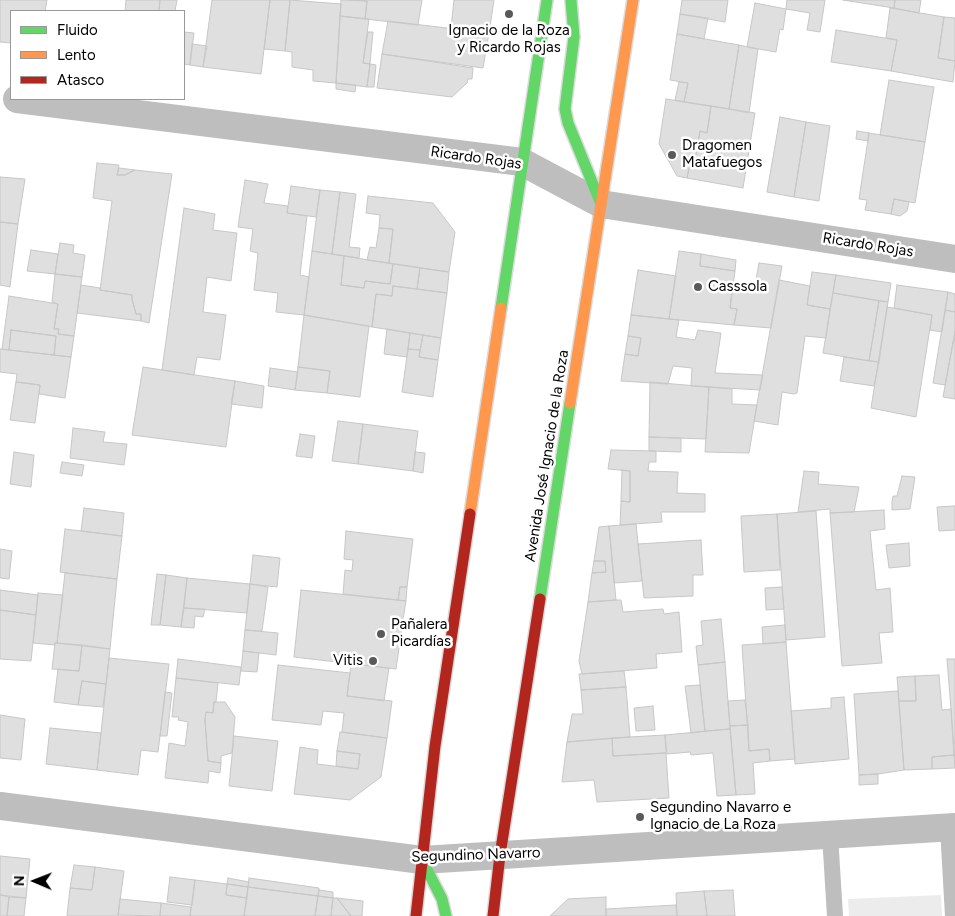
<!DOCTYPE html>
<meta charset="utf-8">
<style>
body{margin:0}
#map{position:relative;width:955px;height:916px;overflow:hidden;background:#fff;font-family:Figtree,sans-serif}
canvas{display:block}
.legend{position:absolute;left:10px;top:10px;width:175px;height:90px;box-sizing:border-box;background:#fff;border:1px solid #999;margin:0;padding:6px 9px;list-style:none;font-size:15px;color:#000}
.legend li{display:flex;align-items:center;gap:10px;height:25px}
.legend b{width:25px;border:1px solid #999}
.north{position:absolute;left:10px;top:856px;width:50px;height:50px;-webkit-text-stroke:4px #fff;paint-order:stroke;rotate:271deg;font-size:14px;font-weight:700;line-height:20px;text-align:center;color:#000}
.north::after{content:'';display:block;margin:auto;width:18px;height:22px;background:#000;clip-path:polygon(50% 0,100% 100%,50% 72%,0 100%)}
</style>
<div id="map">
<canvas width="955" height="916"></canvas>
<ul class="legend">
<li><b style="height:6px;background:#63d668"></b>Fluido</li>
<li><b style="height:6px;background:#ff974d"></b>Lento</li>
<li><b style="height:6px;background:#b3261e"></b>Atasco</li>
</ul>
<div class="north">N</div>
</div>
<script>
const ctx = document.querySelector('canvas').getContext('2d');
ctx.lineJoin = 'round';
function fill(path, color) {
  ctx.fillStyle = color;
  ctx.fill(path, 'evenodd');
}
function shape(rows) {
  const path = new Path2D();
  for (const r of rows) {
    path.moveTo(r[0], r[1]);
    for (let i = 2; i < r.length; i += 2) path.lineTo(r[i], r[i + 1]);
  }
  return path;
}
function stroke(path, color, width, dash) {
  ctx.strokeStyle = color;
  ctx.lineWidth = width;
  ctx.lineCap = dash ? 'butt' : 'round';
  ctx.setLineDash(dash || []);
  ctx.stroke(path);
}
function drawText(font, color, halo, rows, align = 'center') {
  ctx.font = font + ' Figtree,sans-serif';
  ctx.lineWidth = 5;
  ctx.setLineDash([]);
  ctx.textBaseline = 'middle';
  ctx.strokeStyle = halo;
  ctx.fillStyle = color;
  for (const [text, x, y, turn = 0] of rows) {
    ctx.save();
    ctx.translate(x, y);
    ctx.rotate((+turn || 0) * Math.PI / 180);
    ctx.textAlign = isNaN(turn) ? turn : align;
    if (halo) ctx.strokeText(text, 0, 0);
    ctx.fillText(text, 0, 0);
    ctx.restore();
  }
}
fill(shape([
 [941,895,942,916,849,916,848,899]
]), '#ececec');
const building = shape([
 [0,0,47,0,45,11,11,11,11,43,0,42,0,0],
 [126,0,160,0,159,11,125,11,126,0],
 [160,0,177,0,175,11,159,11,160,0],
 [212,0,270,0,261,74,203,67,212,0],
 [270,0,290,0,285,51,264,49,270,0],
 [290,0,341,4,336,83,313,81,313,70,292,67,292,52,285,51,290,0],
 [341,0,367,1,365,19,340,16,341,0],
 [356,0,422,0,418,25,365,19,367,1,356,0],
 [454,0,494,0,489,33,451,28,454,0],
 [682,0,728,0,725,22,680,14,682,0],
 [787,0,825,0,820,32,807,30,810,13,786,9,787,0],
 [843,0,895,0,894,8,843,0],
 [895,0,921,0,919,13,894,8,895,0],
 [755,3,786,9,783,30,780,29,776,52,747,47,755,3],
 [890,8,944,17,938,58,955,61,953,82,891,71,897,40,886,38,890,8],
 [680,14,708,18,704,39,677,34,680,14],
 [340,16,369,19,363,63,370,64,367,87,336,83,340,16],
 [944,17,955,18,955,61,938,58,944,17],
 [388,21,489,33,483,68,382,54,388,21],
 [836,30,897,40,891,71,831,62,836,30],
 [184,32,194,33,190,65,184,64,184,32],
 [368,32,373,32,370,64,363,63,368,32],
 [677,34,739,45,729,109,684,102,688,83,670,80,677,34],
 [192,44,207,46,203,67,190,65,192,44],
 [739,45,758,49,749,113,729,109,739,45],
 [382,54,473,68,472,79,468,79,467,83,452,97,377,88,382,54],
 [370,64,376,65,374,87,367,87,370,64],
 [889,80,934,87,925,142,880,135,889,80],
 [679,82,688,83,684,102,675,100,679,82],
 [336,83,356,85,355,92,336,89,336,83],
 [666,99,711,106,707,133,700,131,696,155,692,154,687,178,677,176,659,144,666,99],
 [711,106,755,113,743,188,687,178,692,154,696,155,700,131,707,133,711,106],
 [780,117,806,122,794,197,767,192,780,117],
 [806,122,830,126,819,201,794,197,806,122],
 [857,131,869,133,868,141,856,139,857,131],
 [869,133,925,142,915,203,894,199,891,214,865,210,867,200,859,199,869,133],
 [97,163,119,165,117,175,125,175,135,170,172,174,149,323,141,321,141,314,136,314,132,299,132,295,100,290,112,201,93,198,97,163],
 [119,168,135,170,125,175,117,175,119,168],
 [0,177,25,179,18,224,0,222,0,177],
 [245,180,268,184,264,203,288,206,287,213,307,216,300,275,309,277,304,315,276,312,278,293,254,290,258,253,250,251,253,229,238,227,245,180],
 [291,186,320,190,316,217,287,213,291,186],
 [320,190,340,192,332,254,312,251,320,190],
 [340,192,356,194,349,247,360,248,359,258,332,254,340,192],
 [368,196,433,203,455,232,449,272,389,263,393,229,379,228,380,215,366,213,368,196],
 [894,199,909,202,907,211,900,216,891,214,894,199],
 [184,208,215,214,213,230,237,233,231,281,207,277,203,312,226,315,220,360,197,357,194,375,162,370,184,208],
 [0,222,18,224,10,287,0,285,0,222],
 [379,228,393,229,389,263,367,260,370,247,376,248,379,228],
 [60,243,74,245,73,253,85,255,82,277,55,274,60,243],
 [31,250,58,254,55,274,27,271,31,250],
 [312,251,344,256,341,285,364,288,365,281,390,284,393,264,420,268,417,289,393,286,392,296,376,294,372,327,304,315,312,251],
 [679,251,701,254,700,266,735,271,730,308,737,309,734,325,669,319,679,251],
 [701,254,736,260,735,271,700,266,701,254],
 [344,256,393,264,390,284,365,281,364,288,341,285,344,256],
 [759,263,782,266,771,328,734,325,737,309,730,308,733,282,755,285,759,263],
 [420,268,449,272,447,293,417,289,420,268],
 [638,270,676,276,669,319,631,315,638,270],
 [812,272,836,275,830,309,807,305,812,272],
 [55,274,82,277,74,336,58,334,59,329,54,329,58,304,52,302,55,274],
 [836,275,891,283,888,302,833,293,836,275],
 [779,280,810,286,807,305,830,309,826,338,805,336,797,393,794,394,782,392,778,425,754,421,779,280],
 [81,285,100,288,100,290,132,295,132,299,136,314,141,314,141,321,77,313,81,285],
 [897,285,948,292,942,332,930,330,932,315,894,308,897,285],
 [393,286,447,293,441,338,372,327,376,294,392,296,393,286],
 [948,292,955,294,955,312,945,310,948,292],
 [833,293,879,301,869,361,823,353,833,293],
 [9,296,58,304,54,329,59,329,58,334,74,336,71,357,54,355,56,336,11,330,9,350,2,349,9,296],
 [879,301,888,302,879,362,869,361,879,301],
 [887,307,932,315,916,417,871,408,887,307],
 [945,310,955,312,955,332,945,385,933,383,945,310],
 [304,315,369,326,360,397,327,393,330,371,298,367,304,315],
 [631,315,679,320,676,337,695,340,698,330,721,333,715,373,763,375,760,390,691,386,692,368,673,366,668,384,621,381,625,354,638,356,641,338,628,336,631,315],
 [387,329,410,333,407,357,384,354,387,329],
 [11,330,56,336,54,355,9,350,11,330],
 [955,332,955,399,943,397,955,332],
 [410,333,423,335,420,350,408,349,410,333],
 [423,335,441,338,438,360,419,357,423,335],
 [628,336,641,338,638,356,625,354,628,336],
 [0,349,71,357,65,398,39,394,40,385,16,382,17,374,0,372,0,349],
 [408,349,420,350,419,357,438,360,433,397,402,392,408,349],
 [844,357,879,362,874,386,840,381,844,357],
 [143,367,235,381,226,447,132,435,143,367],
 [298,367,330,371,327,393,295,390,298,367],
 [270,368,298,372,295,390,268,386,270,368],
 [235,381,264,386,262,408,231,404,235,381],
 [16,382,40,385,35,423,10,420,16,382],
 [650,382,709,387,706,439,649,437,650,382],
 [709,387,732,389,732,404,757,405,749,453,705,452,709,387],
 [338,421,363,424,358,464,332,461,338,421],
 [363,424,418,431,413,471,358,464,363,424],
 [73,428,105,432,103,442,127,444,124,465,70,458,73,428],
 [300,434,315,436,312,458,296,456,300,434],
 [649,437,681,438,681,452,649,451,649,437],
 [611,450,656,451,656,462,649,462,648,471,678,472,677,493,705,494,705,512,661,512,662,522,620,525,621,501,630,502,630,471,608,469,611,450],
 [14,452,34,455,31,487,10,484,14,452],
 [415,452,425,453,423,473,413,471,415,452],
 [62,462,84,465,82,476,60,473,62,462],
 [622,470,630,471,630,502,621,501,622,470],
 [804,471,819,472,818,484,859,487,854,512,830,513,830,509,798,512,804,471],
 [902,476,915,477,910,509,892,510,892,502,893,496,897,496,902,476],
 [955,506,955,530,939,531,937,507,955,506],
 [84,508,124,513,122,536,81,531,84,508],
 [884,510,885,529,870,531,876,590,890,588,893,632,879,633,882,663,842,666,830,513,884,510],
 [816,511,825,637,786,640,777,514,816,511],
 [777,514,780,570,744,572,741,516,777,514],
 [636,524,642,581,614,583,609,526,636,524],
 [609,526,616,600,588,602,592,573,606,572,605,561,594,561,599,527,609,526],
 [65,529,122,536,117,579,60,572,65,529],
 [346,531,413,539,407,587,400,587,398,600,343,594,345,570,352,571,353,560,344,559,346,531],
 [701,540,703,575,693,575,693,596,644,598,638,544,701,540],
 [909,543,910,566,889,568,886,545,909,543],
 [0,549,12,551,9,579,0,578,0,549],
 [253,555,280,558,277,587,250,584,253,555],
 [594,561,605,561,606,572,592,573,594,561],
 [65,573,117,579,110,649,57,643,65,573],
 [157,574,166,575,160,625,151,625,157,574],
 [166,575,187,578,181,627,160,625,166,575],
 [187,578,250,584,247,613,184,608,187,578],
 [250,584,268,587,262,631,245,630,250,584],
 [400,587,407,587,406,601,398,600,400,587],
 [782,587,784,609,766,610,765,588,782,587],
 [0,590,38,595,36,615,0,610,0,590],
 [301,590,406,601,403,619,394,618,392,633,401,634,396,669,294,657,301,590],
 [38,593,63,595,57,643,55,643,55,645,33,643,38,593],
 [616,600,621,600,623,612,663,609,664,614,679,612,682,652,656,654,657,668,582,674,579,661,588,602,616,600],
 [184,608,205,609,203,617,195,616,194,628,181,627,184,608],
 [0,610,36,615,31,661,0,659,0,610],
 [394,618,403,619,401,634,392,633,394,618],
 [721,619,725,662,698,665,696,646,703,645,701,621,721,619],
 [785,625,786,642,763,644,762,627,785,625],
 [245,630,278,633,276,655,243,651,245,630],
 [786,642,795,759,770,761,769,749,749,751,742,645,786,642],
 [55,643,82,645,79,671,52,669,55,643],
 [82,645,110,649,106,684,82,681,78,705,54,702,58,669,79,671,82,645],
 [243,651,259,653,257,672,241,671,243,651],
 [109,658,169,664,158,752,141,750,138,775,97,770,109,658],
 [178,659,241,667,239,685,176,678,178,659],
 [947,659,955,659,955,767,951,709,947,659],
 [725,662,730,729,705,731,698,665,725,662],
 [351,664,389,668,384,701,347,696,351,664],
 [278,665,350,673,347,696,392,701,387,738,342,732,344,713,323,711,321,725,272,720,278,665],
 [624,671,626,687,581,690,579,674,624,671],
 [939,675,942,710,951,709,954,755,932,757,932,769,904,770,899,701,916,701,915,676,939,675],
 [915,676,916,701,899,701,897,677,915,676],
 [176,678,218,683,216,702,214,702,213,713,206,712,205,720,208,761,221,763,220,773,209,771,208,783,165,778,169,743,185,746,188,722,178,720,179,717,172,717,176,678],
 [82,681,106,684,103,707,78,705,82,681],
 [700,685,705,731,691,733,685,686,700,685],
 [626,687,630,737,567,742,572,714,583,714,581,690,626,687],
 [898,691,904,770,878,774,859,775,854,694,898,691],
 [165,692,172,693,167,736,160,736,165,692],
 [844,697,849,759,795,764,791,711,831,708,831,698,844,697],
 [745,700,748,725,730,726,728,701,745,700],
 [214,702,225,702,235,717,232,753,221,756,221,763,208,761,205,720,206,712,213,713,214,702],
 [653,706,655,730,636,731,634,708,653,706],
 [0,715,25,719,21,760,0,758,0,715],
 [748,725,749,751,769,749,770,761,753,763,755,794,736,795,730,726,748,725],
 [50,728,101,733,97,770,46,764,50,728],
 [730,729,736,795,717,796,713,753,691,755,690,752,667,754,665,735,730,729],
 [340,732,387,738,381,777,350,800,294,794,300,747,318,750,317,764,358,769,360,754,337,751,340,732],
 [665,735,666,753,613,756,612,738,665,735],
 [234,736,278,741,272,791,229,786,234,736],
 [612,738,613,756,666,753,669,798,597,802,594,780,562,782,567,742,612,738],
 [337,751,360,754,358,769,336,766,337,751],
 [954,755,955,768,932,769,932,757,954,755],
 [878,774,878,784,859,785,859,775,878,774],
 [0,856,30,859,26,898,0,895,0,856],
 [74,865,95,867,92,890,70,888,74,865],
 [95,867,124,871,118,916,67,916,70,888,92,890,95,867],
 [170,877,195,880,192,905,167,902,170,877],
 [228,878,249,882,248,887,227,884,228,878],
 [249,878,319,888,318,896,248,887,249,878],
 [195,880,227,884,226,895,247,898,244,916,190,916,195,880],
 [227,884,248,887,247,898,226,895,227,884],
 [248,887,318,896,315,916,244,916,248,887],
 [319,890,333,892,333,898,318,896,319,890],
 [733,890,735,916,707,916,704,891,733,890],
 [704,891,707,916,677,916,676,893,704,891],
 [0,895,9,897,7,916,0,916,0,895],
 [318,896,333,898,331,916,315,916,318,896],
 [9,897,26,898,24,916,7,916,9,897],
 [606,897,606,916,550,916,568,899,606,897],
 [333,898,337,898,351,916,331,916,333,898],
 [337,898,363,901,362,916,351,916,337,898],
 [120,899,161,903,160,916,118,915,120,899],
 [161,903,191,907,190,916,160,916,161,903],
 [676,905,677,916,606,916,606,909,676,905]
]);
fill(building, '#dfdfdf');
stroke(building, '#c7c7c7', 1);
const fast = shape([
 [571,0,574,37,565,109,568,123,601,204],
 [501,308,547,0],
 [540,599,570,403],
 [422,860,442,899,446,916]
]);
const slow = shape([
 [570,403,633,0],
 [470,514,501,308]
]);
const jam = shape([
 [416,916,435,746,470,514],
 [493,916,500,855,540,599]
]);
stroke(fast, '#dbdbdb', 14);
stroke(slow, '#dbdbdb', 14);
stroke(jam, '#dbdbdb', 14);
stroke(shape([
 [948,828,953,916],
 [830,835,835,916]
]), '#bebebe', 16);
stroke(shape([
 [17,99,522,162,601,204,955,259],
 [0,806,422,860,955,827]
]), '#bebebe', 28);
stroke(fast, '#63d668', 11);
stroke(slow, '#ff974d', 11);
stroke(jam, '#b3261e', 11);
for (const [x, y, r, color] of [
 [509,14,5,"#595959"],
 [672,155,5,"#595959"],
 [698,287,5,"#595959"],
 [381,634,5,"#595959"],
 [373,661,5,"#595959"],
 [640,817,5,"#595959"]
]) {
  const dot = new Path2D();
  dot.arc(x, y, r, 0, 2 * Math.PI);
  ctx.fillStyle = color;
  ctx.fill(dot);
  stroke(dot, '#fff', 2);
}
drawText('15px', '#000', '#fff', [
 ["Ignacio de la Roza",509,31,"center"],
 ["y Ricardo Rojas",509,48,"center"],
 ["Dragomen",682,146],
 ["Matafuegos",682,163],
 ["Casssola",708,287],
 ["Pañalera",391,625],
 ["Picardías",391,642],
 ["Vitis",363,661,"right"],
 ["Segundino Navarro e",650,808],
 ["Ignacio de La Roza",650,825]
], 'left');
drawText('15px', '#000', '#fff', [
 ["Ricardo Rojas",476,158,8],
 ["Ricardo Rojas",868,245,9],
 ["Avenida José Ignacio de la Roza",547,456,-81],
 ["Segundino Navarro",476,855,-2]
]);
</script>
